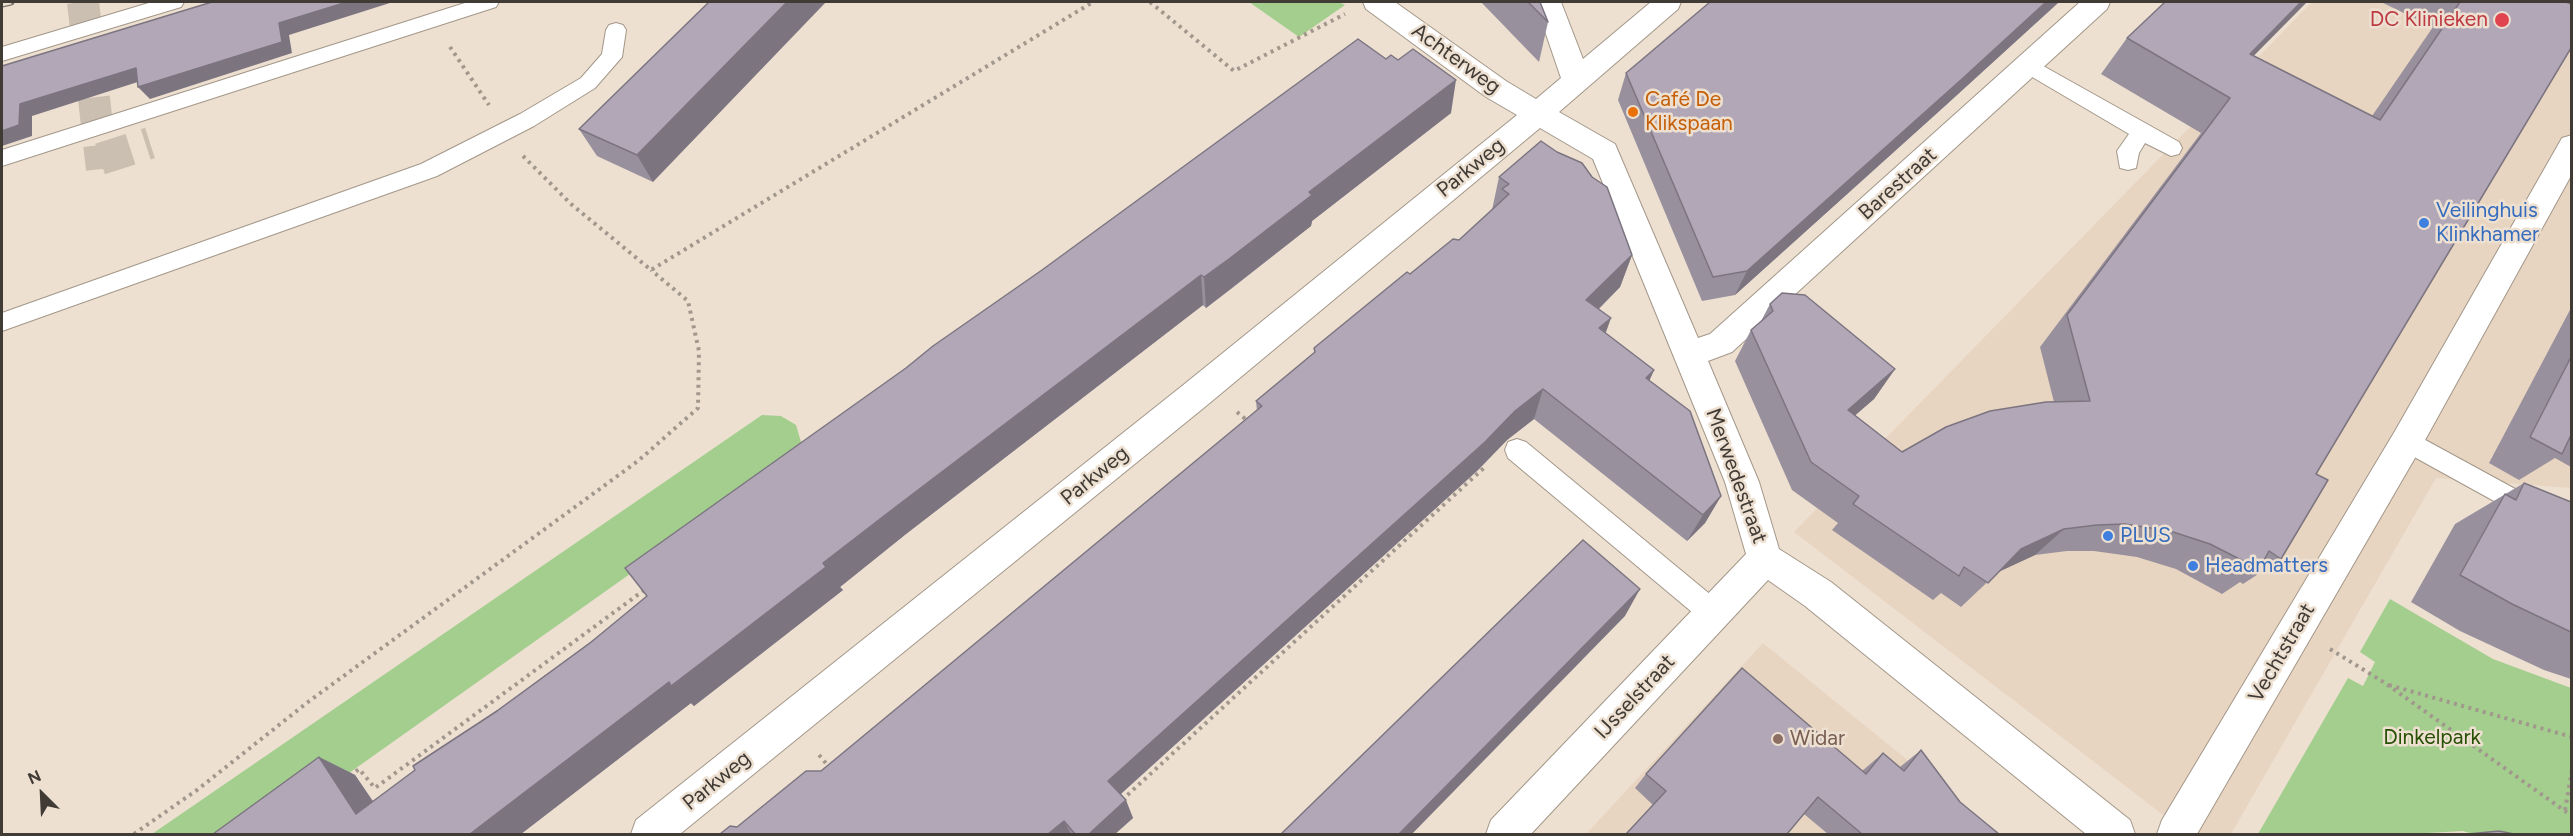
<!DOCTYPE html>
<meta charset="utf-8">
<style>
body{margin:0}
#map{position:relative;width:2573px;height:836px;overflow:hidden;background:#ede0d1;font-family:Figtree,sans-serif}
canvas{display:block}
.frame{position:absolute;inset:0;border:3px solid #413b36;pointer-events:none}
.north{position:absolute;left:12px;top:764px;width:60px;height:60px;-webkit-text-stroke:4px #ede0d1;paint-order:stroke;rotate:336deg;font-size:16px;font-weight:700;line-height:24px;text-align:center;color:#413b36}
.north::after{content:'';display:block;margin:auto;width:21px;height:27px;background:#413b36;clip-path:polygon(50% 0,100% 100%,50% 72%,0 100%)}
</style>
<div id="map">
<canvas width="2573" height="836"></canvas>
<div class="frame"></div>
<div class="north">N</div>
</div>
<script>
const ctx = document.querySelector('canvas').getContext('2d');
ctx.lineJoin = 'round';
function fill(path, color) {
  ctx.fillStyle = color;
  ctx.fill(path, 'evenodd');
}
function shape(rows) {
  const path = new Path2D();
  for (const r of rows) {
    path.moveTo(r[0], r[1]);
    for (let i = 2; i < r.length; i += 2) path.lineTo(r[i], r[i + 1]);
  }
  return path;
}
function stroke(path, color, width, dash) {
  ctx.strokeStyle = color;
  ctx.lineWidth = width;
  ctx.lineCap = dash ? 'butt' : 'round';
  ctx.setLineDash(dash || []);
  ctx.stroke(path);
}
function drawText(font, color, halo, rows, align = 'center') {
  ctx.font = font + ' Figtree,sans-serif';
  ctx.lineWidth = 5;
  ctx.setLineDash([]);
  ctx.textBaseline = 'middle';
  ctx.strokeStyle = halo;
  ctx.fillStyle = color;
  for (const [text, x, y, turn = 0] of rows) {
    ctx.save();
    ctx.translate(x, y);
    ctx.rotate((+turn || 0) * Math.PI / 180);
    ctx.textAlign = isNaN(turn) ? turn : align;
    if (halo) ctx.strokeText(text, 0, 0);
    ctx.fillText(text, 0, 0);
    ctx.restore();
  }
}
fill(shape([
 [2312,2,2532,2,2571,21,2571,488,2436,478,2231,834,2188,834,1794,532],
 [1763,643,1999,834,1586,834]
]), '#e8d5c1');
fill(shape([
 [1249,2,1339,2,1345,5,1299,37],
 [762,415,781,416,796,425,801,442,795,457,263,834,152,834],
 [2390,599,2493,659,2571,688,2571,834,2473,834,2463,831,2408,834,2258,834,2348,678,2363,686,2375,662,2360,652]
]), '#a3ce8e');
stroke(shape([
 [83,2,102,169],
 [100,159,150,143]
]), '#cbbfb2', 32, [32, 16]);
const lane = shape([
 [152,2,184,2,181,7,2,61,2,47,152,2],
 [468,2,499,2,496,7,2,166,2,150,468,2],
 [616,23,623,25,626,30,622,57,595,88,534,126,437,176,2,331,2,313,421,164,520,114,581,78,602,54,606,30,609,25,616,23],
 [2029,58,2179,142,2182,148,2179,154,2171,156,2145,143,2139,153,2136,168,2128,170,2120,168,2117,151,2129,134,2022,71,2019,66,2022,61,2029,58],
 [2407,430,2572,520,2572,544,2398,448,2395,441,2398,434,2407,430],
 [1517,439,1526,442,1723,605,1727,614,1723,623,1714,626,1705,623,1508,458,1505,450,1508,442,1517,439]
]);
const street = shape([
 [1363,2,1395,2,1506,81,1536,99,1561,78,1535,2,1561,2,1583,59,1651,2,1681,2,1678,9,1559,112,1615,144,1698,338,1710,334,2080,2,2110,2,2107,9,1732,352,1708,361,1759,482,1779,549,1831,582,2130,820,2135,834,2086,834,1805,606,1768,580,1531,834,1486,834,1491,820,1746,554,1725,482,1593,159,1540,128,1206,406,680,834,631,834,636,820,1182,386,1517,115,1486,97,1366,9,1363,2],
 [2572,135,2572,174,2419,451,2197,834,2157,834,2162,820,2395,431,2562,138,2572,135]
]);
stroke(lane, '#a39789', 2);
stroke(street, '#a39789', 2);
stroke(shape([
 [1150,2,1234,71,1345,14],
 [450,47,489,105],
 [523,156,571,204,651,270,1093,2],
 [1237,412,1250,423],
 [2330,649,2385,683,2572,816],
 [2389,685,2572,737],
 [819,755,830,768],
 [350,776,359,769,375,788,647,588],
 [1122,800,1486,466],
 [2565,810,2572,770],
 [134,834,197,790,308,702,638,461,698,408,699,351,688,301,651,270]
]), '#a1978d', 4, [3, 4.5]);
fill(lane, '#fff');
fill(street, '#fff');
const rail = shape([
 [2,4,11,2]
]);
stroke(rail, '#7e766d', 7);
stroke(rail, '#ede0d1', 4.5, [14]);
fill(shape([
 [709,2,653,182,597,156,579,129],
 [1481,2,1540,2,1548,22,1539,62],
 [1710,2,2059,2,1946,105,1735,295,1702,301,1618,100,1626,73],
 [2381,2,2566,2,2316,474,2281,559,2243,584,2240,582,2222,594,2176,569,2137,557,2094,551,2067,551,2035,555,1998,572,1961,607,1941,593,1933,600,1832,530,1838,523,1792,490,1735,361,1751,330,1760,323,1770,304,1895,369,1874,399,1855,415,1902,452,2054,402,2040,347,2201,133,2101,74,2127,38,2254,56,2372,116,2433,27],
 [1386,59,1398,60,1451,113,1312,221,1311,226,1231,289,1206,308,1203,305,906,534,840,587,843,590,747,665,694,706,691,703,521,834,213,834,319,757,355,775,373,801],
 [1499,177,1632,255,1620,287,1599,309,1605,333,1654,370,1649,381,1721,496,1705,523,1687,541,1534,419,1507,440,1478,470,1121,794,1133,818,1115,834,720,834,737,827,821,771,1257,411,1256,401,1314,353,1314,348,1410,274,1459,240,1492,210],
 [2571,308,2571,467,2555,458,2519,480,2489,463],
 [2524,483,2571,502,2571,679,2544,670,2460,631,2411,602,2455,524],
 [1921,750,1960,802,1999,834,1828,834,1804,814,1653,805,1635,788,1646,774,1862,771,1883,753,1900,767]
]), '#98909d');
fill(shape([
 [347,2,393,2,289,35,292,53,150,99,138,87,279,23],
 [787,2,826,2,653,182,637,155],
 [2046,2,2059,2,1946,105,1735,295,1747,271],
 [2301,2,2307,2,2220,90,2250,54],
 [136,68,147,79,32,116,32,136,2,146,2,131,20,104],
 [1456,80,1451,113,1312,221,1311,226,1206,308,1204,277,1309,192],
 [1632,255,1620,287,1576,331,1586,300],
 [1201,275,1203,305,906,534,840,587,843,590,694,706,691,703,521,834,470,834,893,509],
 [1611,318,1600,349,1599,328],
 [1895,369,1874,399,1828,439,1848,410],
 [1654,370,1641,400,1646,378],
 [1543,389,1534,419,1507,440,1478,470,1115,799,1108,781,1515,411],
 [1721,496,1705,523,1687,541,1703,515],
 [2064,529,2035,555,1994,574,2021,549],
 [1640,589,1625,616,1412,834,1399,834],
 [319,757,355,775,392,830,356,814],
 [1126,800,1133,818,1115,834,1089,834],
 [1064,821,1071,834,1048,834]
]), '#7c7580');
const building = shape([
 [212,2,347,2,279,23,282,42,138,87,136,68,20,104,19,125,2,131,2,66,212,2],
 [709,2,787,2,637,155,579,129,709,2],
 [1528,2,1540,2,1548,22,1528,2],
 [1710,2,2046,2,1962,79,1747,271,1713,277,1626,73,1710,2],
 [2165,2,2301,2,2250,54,2380,120,2460,2,2566,2,2571,4,2571,48,2316,474,2328,480,2281,559,2269,551,2259,569,2210,544,2170,531,2125,524,2097,525,2064,529,2021,549,1988,583,1964,567,1959,576,1853,504,1859,496,1811,462,1751,330,1773,311,1770,304,1782,293,1805,295,1895,369,1848,410,1902,452,1946,427,1990,411,2046,402,2090,401,2067,315,2230,98,2127,38,2165,2],
 [1358,39,1386,59,1391,55,1398,60,1413,49,1456,80,1309,192,1312,195,1229,259,1204,277,1201,275,893,509,823,563,826,567,726,644,671,686,669,682,470,834,213,834,319,757,356,814,415,770,413,766,497,711,590,643,647,596,625,568,906,368,933,346,1042,270,1358,39],
 [1541,141,1557,152,1582,163,1592,177,1607,187,1632,255,1586,300,1611,318,1599,328,1654,370,1646,378,1690,411,1721,496,1703,515,1543,389,1515,411,1485,442,1108,781,1126,800,1089,834,1075,834,1064,821,1048,834,720,834,730,826,737,827,806,771,821,771,1262,406,1256,401,1315,352,1314,348,1407,272,1410,274,1453,239,1459,240,1509,194,1502,189,1509,184,1499,177,1541,141],
 [2571,357,2571,435,2562,454,2530,437,2571,357],
 [2524,483,2571,502,2571,632,2512,604,2460,575,2505,494,2516,500,2524,483],
 [1583,540,1640,589,1399,834,1281,834,1583,540],
 [1742,668,1866,774,1883,753,1904,771,1921,750,1960,802,1999,834,1862,834,1818,797,1787,834,1626,834,1666,791,1646,774,1742,668],
 [2499,831,2514,834,2468,834,2499,831]
]);
fill(building, '#b1a7b7');
stroke(building, '#7c7580', 1.5);
for (const [x, y, r, color] of [
 [2502,20,8,"#e0444e"],
 [1633,112,6,"#e8710a"],
 [2424,223,6,"#3f7fe0"],
 [2108,536,6,"#3f7fe0"],
 [2193,566,6,"#3f7fe0"],
 [1778,739,6,"#8d6e63"]
]) {
  const dot = new Path2D();
  dot.arc(x, y, r, 0, 2 * Math.PI);
  ctx.fillStyle = color;
  ctx.fill(dot);
  stroke(dot, '#ede0d1', 2);
}
drawText('21px', '#be3a42', '#ede0d1', [
 ["DC Klinieken",2488,20]
], 'right');
drawText('21px', '#413b36', '#ede0d1', [
 ["Achterweg",1456,59,36],
 ["Parkweg",1471,168,-39],
 ["Barestraat",1898,184,-42],
 ["Parkweg",1095,476,-39],
 ["Merwedestraat",1736,476,70],
 ["Vechtstraat",2282,653,-60],
 ["IJsselstraat",1635,697,-47],
 ["Parkweg",717,781,-39]
]);
drawText('21px', '#c56008', '#ede0d1', [
 ["Café De",1645,100],
 ["Klikspaan",1645,124]
], 'left');
drawText('21px', '#366cbe', '#ede0d1', [
 ["Veilinghuis",2436,211],
 ["Klinkhamer",2436,235],
 ["PLUS",2120,536],
 ["Headmatters",2205,566]
], 'left');
drawText('21px', '#265004', '#ede0d1', [
 ["Dinkelpark",2432,738]
]);
drawText('21px', '#785e54', '#ede0d1', [
 ["Widar",1790,739]
], 'left');
</script>
